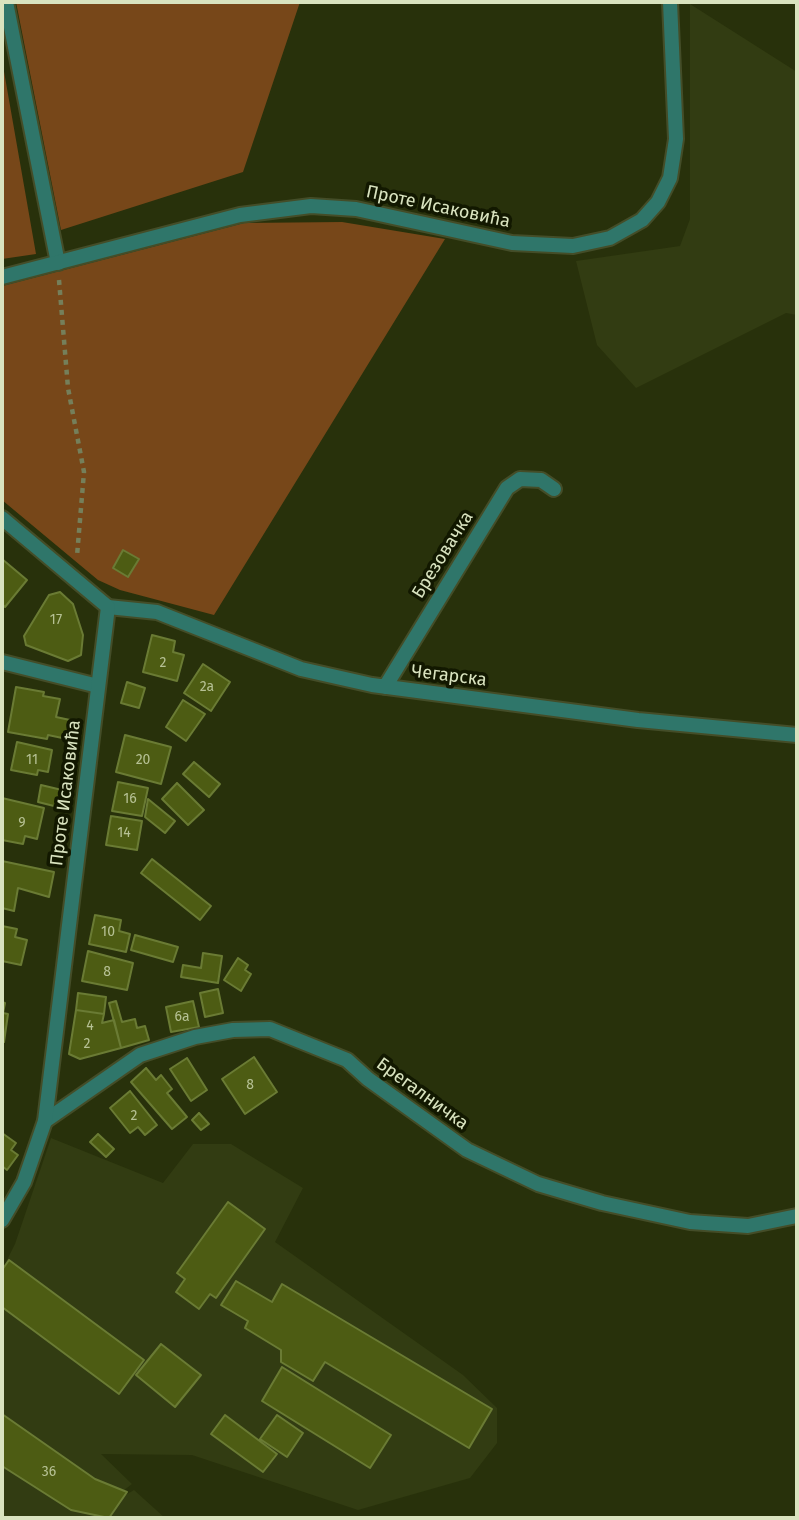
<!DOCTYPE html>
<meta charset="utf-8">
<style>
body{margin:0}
#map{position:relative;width:799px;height:1520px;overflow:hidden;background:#28310b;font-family:"Fira Sans",sans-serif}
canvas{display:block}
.frame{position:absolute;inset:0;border:4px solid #d9e3bf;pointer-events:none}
</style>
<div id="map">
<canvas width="799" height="1520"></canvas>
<div class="frame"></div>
</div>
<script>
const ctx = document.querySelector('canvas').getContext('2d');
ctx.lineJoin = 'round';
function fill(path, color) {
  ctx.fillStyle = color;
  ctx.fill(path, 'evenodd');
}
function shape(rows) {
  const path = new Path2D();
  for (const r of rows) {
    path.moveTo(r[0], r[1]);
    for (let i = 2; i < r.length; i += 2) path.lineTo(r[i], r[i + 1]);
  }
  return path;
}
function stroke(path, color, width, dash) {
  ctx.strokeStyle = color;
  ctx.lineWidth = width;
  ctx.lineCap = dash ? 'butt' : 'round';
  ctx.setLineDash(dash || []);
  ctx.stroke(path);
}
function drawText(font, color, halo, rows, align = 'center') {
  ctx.font = font + ' "Fira Sans",sans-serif';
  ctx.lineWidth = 7;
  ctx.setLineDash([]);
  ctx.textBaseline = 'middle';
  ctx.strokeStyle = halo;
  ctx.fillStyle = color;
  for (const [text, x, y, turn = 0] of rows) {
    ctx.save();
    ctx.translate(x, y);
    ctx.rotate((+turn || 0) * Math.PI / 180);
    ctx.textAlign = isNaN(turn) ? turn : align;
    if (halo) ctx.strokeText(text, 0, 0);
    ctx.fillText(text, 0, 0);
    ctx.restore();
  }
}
fill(shape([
 [690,4,797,72,797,315,786,313,636,388,597,345,576,261,680,246,690,219],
 [51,1138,163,1183,193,1144,231,1144,303,1188,275,1242,463,1375,497,1408,497,1443,470,1478,358,1510,192,1455,101,1454,132,1484,92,1515,134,1490,165,1518,2,1518,2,1270,15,1244]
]), '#323c12');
fill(shape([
 [16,2,300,2,243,172,61,230],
 [2,60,36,254,2,259],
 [342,222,445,239,214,615,120,590,98,580,2,500,2,286,244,223]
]), '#774719');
const building = shape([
 [123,550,139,559,128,577,113,568,123,550],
 [2,559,27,580,5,607,2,604,2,559],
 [60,592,73,604,83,635,81,655,68,661,26,645,24,636,49,595,60,592],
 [152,635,175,641,173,652,184,655,177,681,143,672,152,635],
 [203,664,230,682,211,711,184,693,203,664],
 [127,682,145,688,139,708,121,703,127,682],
 [16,687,44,692,43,696,60,699,56,717,70,720,67,739,48,735,47,739,8,732,16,687],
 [183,700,205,714,186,741,166,727,183,700],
 [125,735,171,747,161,784,116,772,125,735],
 [17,742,52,750,48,772,38,770,37,775,11,770,17,742],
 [194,762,220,784,209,797,183,774,194,762],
 [118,782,148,788,142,816,112,811,118,782],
 [177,783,204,810,188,825,162,799,177,783],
 [41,785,62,790,58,807,38,802,41,785],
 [2,798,44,808,37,839,25,836,23,844,2,840,2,798],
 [148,799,175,821,165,833,145,817,148,799],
 [111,816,142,821,137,850,106,845,111,816],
 [152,859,211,906,200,920,141,873,152,859],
 [2,861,54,872,49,897,18,888,14,911,2,908,2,861],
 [95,915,121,920,119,931,130,934,126,952,89,944,95,915],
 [2,926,17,929,15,937,27,940,21,965,2,961,2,926],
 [135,935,178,947,173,962,131,950,135,935],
 [88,951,133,963,127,990,82,981,88,951],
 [203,953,222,956,218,983,181,977,183,965,201,968,203,953],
 [238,958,248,965,245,970,251,974,241,991,224,980,238,958],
 [218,989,223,1013,205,1017,200,993,218,989],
 [78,993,106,997,104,1014,76,1010,78,993],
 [116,1001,122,1022,135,1019,137,1028,145,1026,149,1040,121,1048,109,1003,116,1001],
 [193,1001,199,1027,171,1032,166,1007,193,1001],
 [2,1002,5,1003,3,1013,8,1014,4,1042,2,1002],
 [76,1010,104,1014,102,1023,114,1020,121,1048,80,1059,69,1054,76,1010],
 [254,1057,277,1092,245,1114,222,1079,254,1057],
 [187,1058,207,1090,191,1101,170,1069,187,1058],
 [146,1068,156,1080,161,1075,172,1089,167,1093,187,1117,172,1129,131,1082,146,1068],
 [130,1091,157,1125,145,1135,138,1127,130,1133,110,1108,130,1091],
 [199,1113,209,1124,201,1130,192,1120,199,1113],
 [2,1133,16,1143,11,1150,18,1155,7,1170,2,1166,2,1133],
 [98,1134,114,1149,106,1157,90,1142,98,1134],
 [228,1202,265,1229,216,1298,210,1294,199,1309,176,1292,185,1279,177,1273,228,1202],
 [9,1260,144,1360,119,1394,2,1307,2,1270,9,1260],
 [236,1281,272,1302,282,1284,492,1409,469,1448,325,1362,313,1381,281,1362,281,1350,245,1328,248,1321,221,1305,236,1281],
 [161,1344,201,1375,175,1407,136,1375,161,1344],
 [282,1367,391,1435,370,1468,262,1401,282,1367],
 [2,1414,95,1479,127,1492,109,1518,71,1510,2,1466,2,1414],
 [225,1415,277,1454,263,1472,211,1434,225,1415],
 [277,1415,303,1433,287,1457,260,1439,277,1415]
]);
fill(building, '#4d5c13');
stroke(building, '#6a7b34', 2);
const service = shape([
 [6,2,58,263],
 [2,662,98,686]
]);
const minor = shape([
 [108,607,157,612,301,669,372,685,638,720,797,735],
 [385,687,507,488,520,479,541,480,554,489],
 [45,1121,140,1055,195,1037,233,1030,270,1029,347,1060,368,1079,467,1150,538,1184,602,1203,690,1222,748,1226,797,1216]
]);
const tertiary = shape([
 [2,277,240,215,311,206,356,209,512,243,573,246,610,238,642,220,658,202,670,178,676,139,670,2],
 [2,518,108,607,45,1121,24,1182,2,1220]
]);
stroke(service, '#444d28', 18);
stroke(minor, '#444d28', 18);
stroke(tertiary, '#444d28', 18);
stroke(shape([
 [59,280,68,388,84,472,77,556]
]), '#757f5a', 4.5, [5, 5]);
stroke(service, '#2f766a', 14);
stroke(minor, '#2f766a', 14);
stroke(tertiary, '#2f766a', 14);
drawText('14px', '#b6c194', null, [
 ["17",56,620],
 ["2",163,663],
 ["2a",207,687],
 ["11",32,760],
 ["20",143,760],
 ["16",130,799],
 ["9",22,823],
 ["14",124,833],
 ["10",108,932],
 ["8",107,972],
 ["6a",182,1017],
 ["4",90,1026],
 ["2",87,1044],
 ["8",250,1085],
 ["2",134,1116],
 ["36",49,1472]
]);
drawText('18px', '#d9e3bf', '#121800', [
 ["Проте Исаковића",438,207,12],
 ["Брезовачка",443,555,-58],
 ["Чегарска",449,676,7],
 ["Проте Исаковића",66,793,-83],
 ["Брегалничка",422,1094,36]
]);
</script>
